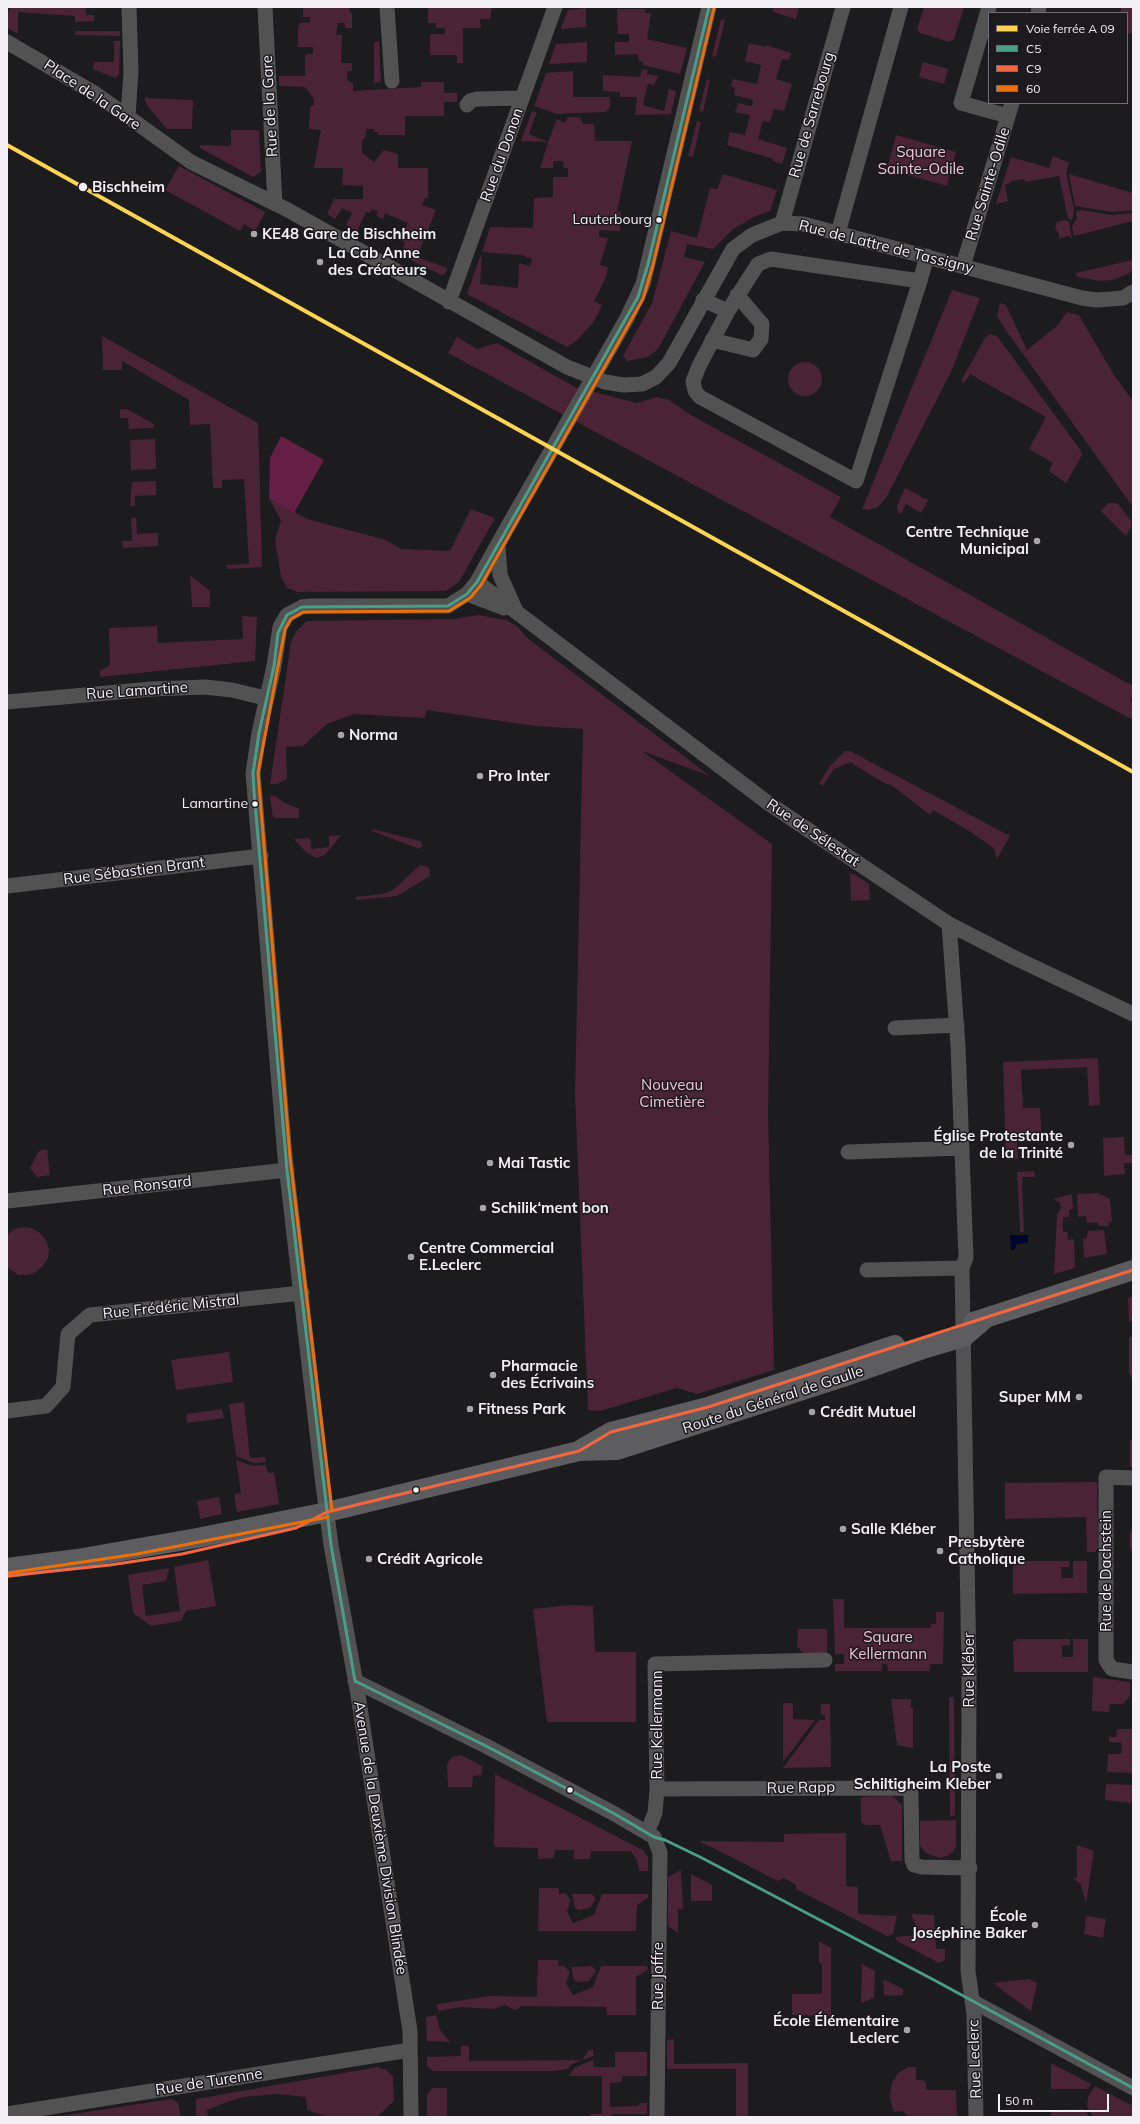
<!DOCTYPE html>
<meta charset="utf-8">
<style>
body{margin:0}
#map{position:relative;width:1140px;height:2124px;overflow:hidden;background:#1c1b1e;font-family:Mulish,sans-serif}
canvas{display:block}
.frame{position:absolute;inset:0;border:8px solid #f2f0f4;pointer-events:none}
.legend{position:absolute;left:988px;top:12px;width:140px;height:92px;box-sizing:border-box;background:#1c1a1f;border:1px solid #727074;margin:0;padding:5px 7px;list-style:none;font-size:12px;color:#f2f0f4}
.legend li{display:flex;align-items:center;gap:8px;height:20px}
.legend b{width:20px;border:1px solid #727074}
.scale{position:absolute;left:998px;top:2094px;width:111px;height:18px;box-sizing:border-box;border:2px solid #f2f0f4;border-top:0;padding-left:5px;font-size:12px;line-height:14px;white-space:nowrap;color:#f2f0f4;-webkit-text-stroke:3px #1c1a1f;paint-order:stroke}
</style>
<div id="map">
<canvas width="1140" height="2124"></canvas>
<div class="frame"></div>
<ul class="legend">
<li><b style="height:5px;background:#fed452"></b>Voie ferrée A 09</li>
<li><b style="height:5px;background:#499e87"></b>C5</li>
<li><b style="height:5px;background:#f26640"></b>C9</li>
<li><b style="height:5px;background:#ec7007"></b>60</li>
</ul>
<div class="scale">50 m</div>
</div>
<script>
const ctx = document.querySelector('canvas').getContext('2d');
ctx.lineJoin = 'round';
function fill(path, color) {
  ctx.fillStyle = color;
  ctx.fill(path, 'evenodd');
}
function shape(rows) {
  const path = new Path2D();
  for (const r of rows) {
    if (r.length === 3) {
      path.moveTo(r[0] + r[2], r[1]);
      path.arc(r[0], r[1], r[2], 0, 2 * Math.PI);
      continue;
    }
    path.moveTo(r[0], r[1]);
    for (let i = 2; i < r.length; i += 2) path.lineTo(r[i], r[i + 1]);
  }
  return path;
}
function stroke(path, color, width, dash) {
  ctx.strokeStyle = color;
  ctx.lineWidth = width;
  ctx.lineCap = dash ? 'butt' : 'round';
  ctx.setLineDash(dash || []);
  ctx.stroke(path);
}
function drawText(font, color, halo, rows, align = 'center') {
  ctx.font = font + ' Mulish,sans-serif';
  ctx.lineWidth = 3;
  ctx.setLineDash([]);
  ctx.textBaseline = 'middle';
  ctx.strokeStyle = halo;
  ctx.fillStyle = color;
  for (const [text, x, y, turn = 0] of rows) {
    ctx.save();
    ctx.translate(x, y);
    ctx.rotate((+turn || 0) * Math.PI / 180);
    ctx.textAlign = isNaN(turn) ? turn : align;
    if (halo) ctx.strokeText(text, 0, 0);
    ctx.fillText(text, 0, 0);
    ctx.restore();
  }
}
fill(shape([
 [11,7,86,7,86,15,94,15,94,21,75,22,75,16,18,12,18,34,7,28,7,14],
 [303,7,349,7,350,13,352,13,352,28,345,28,345,23,338,23,336,35,342,35,341,63,352,63,352,71,347,71,347,80,353,83,353,91,421,87,421,82,444,82,444,93,457,93,457,102,444,102,444,116,405,116,405,135,378,135,378,132,374,132,374,129,366,129,366,136,362,141,362,153,374,162,384,150,398,154,398,168,428,168,428,198,425,198,422,205,436,210,417,257,447,268,445,274,441,275,401,255,405,243,400,240,408,223,385,213,383,219,376,216,378,212,372,209,370,213,366,212,357,231,346,225,352,213,342,208,335,219,327,214,334,199,363,199,363,186,342,185,343,168,314,168,321,130,309,129,310,106,314,106,314,99,305,87,279,86,279,76,305,76,305,54,313,54,313,47,298,47,298,27,300,23,310,22,310,17,303,17],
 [428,7,492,7,490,19,480,19,481,28,463,28,463,63,457,63,457,55,430,55,430,34,445,34,445,28,436,28,436,23,428,23],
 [774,7,799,7,796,19,773,12],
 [924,7,964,7,954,40,949,42,920,33,917,29],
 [1121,7,1133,7,1133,34,1127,33,1127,13,1120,13],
 [586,8,586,27,561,29,568,10],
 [617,9,645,9,645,13,651,13,647,39,687,48,680,74,643,65,643,62,639,62,638,54,615,55,615,42,629,42,629,34,618,34],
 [721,19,725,20,716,57,712,56],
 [75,31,120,31,120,36,75,35],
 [114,41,120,41,119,75,115,78,93,69,94,62,114,62],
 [379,41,381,82,374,83,374,42],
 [587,42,587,62,549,64,556,44],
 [749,43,765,47,766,45,791,53,789,60,782,59,776,79,792,84,784,111,774,109,770,122,763,121,758,139,787,148,782,164,773,161,773,159,727,145,730,132,745,135,750,115,735,112,738,103,752,106,753,100,734,95,735,88,731,86,733,79,757,84,761,65,745,61],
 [923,62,948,69,944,84,919,77],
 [642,69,648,70,647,74,658,76,654,85,648,84,643,105,664,111,669,89,676,91,671,114,635,115,637,97,620,97,620,92,603,91,603,75,640,77],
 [573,71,573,97,610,97,610,108,605,112,557,114,534,106,546,73],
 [707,79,710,80,703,112,699,111],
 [144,98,193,100,192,129,167,129,148,107],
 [532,111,537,112,529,134,548,142,557,119,565,123,568,117,580,117,583,124,594,124,595,141,632,141,617,211,621,212,620,231,599,230,599,237,608,238,600,265,608,267,606,277,594,301,602,305,593,323,576,341,567,347,467,294,480,257,482,257,480,284,518,288,519,263,530,266,532,259,521,255,482,252,490,227,533,228,534,198,553,197,553,177,568,177,568,168,564,168,563,161,553,161,553,168,540,168,548,142,521,141],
 [697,121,701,122,693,157,688,156],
 [231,130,259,130,261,172,253,177,200,148,200,145,231,146],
 [896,135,956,152,947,186,887,169],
 [1053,156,1069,163,1066,173,1074,209,1072,220,1068,218,1059,176,1026,182,1024,179,1011,181,1010,183,1005,185,1008,201,996,204,1011,157,1049,168],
 [179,166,265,212,255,231,244,224,240,231,165,190],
 [723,174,777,190,770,211,756,216,733,229,713,249,687,244,684,257,705,262,658,349,648,357,627,361,623,356,652,303,671,231,697,238,710,188,717,189],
 [1069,174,1133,193,1133,210,1113,212,1075,206],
 [1081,210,1112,215,1133,213,1133,221,1074,236,1072,226,1077,219,1076,212],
 [1065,220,1069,222,1072,239,1069,236,1059,238,1059,234,1055,228,1057,222],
 [1133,260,1133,269,1128,274,1112,280,1100,281,1077,277,1076,273],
 [952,290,980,298,951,372,886,498,878,507,868,510,862,509],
 [1000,303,1006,305,1027,350,1058,325,1067,312,1079,315,1114,375,1133,401,1133,507,1005,329,997,316],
 [990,334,997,336,1081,451,1082,455,1066,483,1049,471,1053,463,1029,449,1046,417,970,374,964,383,961,381,985,338],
 [102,336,258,423,262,567,227,569,226,565,249,564,244,479,222,480,222,488,213,488,210,424,190,425,189,400,122,361,122,370,103,370],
 [457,337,477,349,497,343,575,387,637,403,657,397,669,400,691,415,841,497,830,517,1133,686,1133,694,1130,700,1133,702,1133,720,448,353],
 [805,379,17],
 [120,409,127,409,154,424,154,428,129,429,128,418,120,418],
 [155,439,156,469,131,470,130,440],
 [156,481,156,495,135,496,135,506,130,506,132,482],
 [905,488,928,500,921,513,906,504,901,514,898,512,897,506],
 [269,498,307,519,386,540,401,549,450,551,471,509,495,518,459,582,446,591,298,592,287,588,281,577,275,539,281,521],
 [1108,503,1116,503,1119,505,1131,521,1131,527,1126,536,1101,511],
 [131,518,136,518,137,534,158,533,158,546,123,548,122,541,132,541],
 [190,575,210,591,210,607,192,607],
 [478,615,506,620,518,627,526,637,710,776,642,751,772,844,768,1113,774,1370,697,1394,677,1388,600,1411,588,1410,575,1094,583,729,535,726,426,710,425,718,355,714,327,724,303,746,286,747,287,779,277,784,270,784,291,642,297,630,307,621,454,619],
 [242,616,257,617,255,661,100,677,100,671,110,665,109,628,157,626,158,643,243,639],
 [845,751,850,751,1010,836,997,859,994,848,969,831,933,810,930,815,890,784,889,785,877,779,850,762,834,769,823,786,819,783,831,765],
 [270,796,275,796,285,803,299,809,299,818,273,818],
 [372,829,420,841,423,846,419,849,414,847,372,831],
 [341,835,325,855,316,858,306,852,294,839,310,838,311,849,329,847,329,836],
 [420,865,428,867,430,871,430,876,397,896,356,900,356,897,382,894,393,890],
 [850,874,854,874,869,884,870,900,851,901],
 [1098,1058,1100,1105,1089,1106,1087,1067,1021,1070,1023,1108,1040,1108,1042,1141,1017,1142,1018,1159,1006,1160,1003,1062],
 [1124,1137,1125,1155,1133,1155,1133,1163,1124,1163,1125,1174,1104,1176,1103,1138],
 [47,1149,50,1175,37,1177,30,1168,39,1151],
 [1034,1171,1035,1177,1022,1177,1024,1232,1020,1232,1017,1172],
 [1098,1193,1110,1199,1112,1222,1109,1222,1109,1226,1098,1226,1098,1222,1087,1223,1086,1216,1078,1217,1077,1194],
 [1072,1194,1073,1209,1069,1210,1069,1217,1063,1217,1063,1232,1067,1232,1068,1240,1074,1239,1075,1268,1054,1274,1057,1215,1061,1208,1060,1203,1053,1199],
 [23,1227,32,1228,40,1233,46,1240,49,1249,48,1258,43,1266,36,1272,28,1275,18,1275,7,1267,7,1235,14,1229],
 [1104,1230,1107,1254,1084,1258,1083,1239,1086,1239,1088,1231],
 [1133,1297,1133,1321,1129,1321,1128,1298],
 [1132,1332,1133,1378,1131,1378,1131,1375,1129,1374,1129,1337,1132,1337],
 [229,1352,233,1382,176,1390,171,1360],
 [244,1402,250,1458,265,1457,266,1462,253,1463,236,1456,229,1404],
 [222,1409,224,1418,187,1423,186,1414],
 [1130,1440,1133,1440,1133,1467,1130,1467],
 [236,1460,253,1466,266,1465,268,1473,274,1472,279,1504,237,1512,234,1494,241,1493],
 [1097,1482,1098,1548,1095,1552,1087,1552,1086,1517,1005,1519,1005,1483],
 [219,1497,222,1514,200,1519,197,1501],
 [1133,1531,1133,1549,1130,1549,1130,1532],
 [208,1560,216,1606,186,1611,181,1621,151,1626,133,1613,128,1575,169,1568,166,1581,142,1585,146,1616,180,1611,174,1567],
 [1016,1561,1069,1561,1070,1567,1061,1567,1062,1578,1073,1578,1073,1561,1087,1561,1087,1593,1013,1594,1013,1563,1016,1563],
 [833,1599,844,1599,844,1628,931,1628,931,1624,936,1624,936,1612,944,1612,943,1664,930,1664,930,1671,888,1671,887,1664,882,1664,882,1671,835,1671,835,1664,844,1664,844,1654,835,1654],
 [569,1605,593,1606,595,1652,636,1652,636,1722,547,1722,533,1609],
 [798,1629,827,1629,827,1655,808,1655,801,1651,797,1646],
 [1017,1639,1070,1639,1070,1645,1062,1646,1062,1657,1073,1657,1073,1639,1088,1639,1088,1672,1014,1672,1013,1641,1017,1641],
 [1093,1677,1130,1682,1130,1696,1123,1704,1110,1704,1109,1712,1092,1711],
 [949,1697,954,1697,955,1816,950,1816],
 [891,1699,911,1699,911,1708,913,1708,913,1748,897,1745],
 [783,1703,793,1703,793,1719,815,1720,783,1762],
 [821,1704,830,1704,831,1767,783,1768,819,1720,825,1720,825,1715,821,1715],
 [1117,1729,1133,1729,1133,1773,1107,1772,1108,1754,1121,1754,1122,1743,1109,1742,1109,1737,1116,1737],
 [461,1755,482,1766,482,1775,473,1776,472,1787,448,1787,447,1764,452,1757],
 [495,1774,643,1850,648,1857,648,1871,639,1871,637,1860,631,1851,591,1851,590,1859,574,1859,574,1850,555,1850,554,1858,538,1859,538,1848,494,1847],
 [1106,1784,1133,1785,1131,1803,1105,1800],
 [893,1796,902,1805,902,1861,891,1861,880,1825,866,1825,861,1822,861,1797],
 [956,1820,956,1846,953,1852,947,1856,940,1858,925,1853,920,1845,920,1821],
 [846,1833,846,1886,858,1887,858,1914,897,1916,893,1934,887,1936,796,1889,796,1885,784,1878,778,1881,699,1841,784,1842,784,1834],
 [1077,1845,1094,1851,1086,1904,1081,1885,1073,1878,1077,1878],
 [681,1870,683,1909,678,1909,678,1933,668,1926,668,1877],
 [691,1874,712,1885,712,1901,691,1901],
 [539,1888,559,1888,559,1894,565,1893,571,1900,567,1911,573,1923,594,1915,602,1894,648,1894,648,1898,637,1905,636,1931,538,1931],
 [572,1894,592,1894,596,1899,590,1908,579,1910,575,1908],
 [911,1914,934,1915,936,1949,945,1949,945,1960,939,1963,897,1941,895,1937,920,1935],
 [1086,1916,1106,1919,1103,1938,1084,1934],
 [819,1941,831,1948,831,2016,792,2015,792,1994,822,1994,822,1964,819,1963],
 [538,1960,558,1960,558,1966,564,1966,570,1972,566,1983,573,1995,593,1987,601,1966,647,1966,648,1970,636,1977,636,2015,607,2015,606,2007,522,2006,515,2010,505,2005,493,2009,461,2007,438,2011,437,2004,490,1996,537,1997],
 [862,1964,875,1971,874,1998,861,2003],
 [592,1966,596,1971,589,1981,578,1982,574,1980,571,1967],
 [1029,1979,1037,1983,1031,2011,1003,1991,994,1983],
 [885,1980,903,1989,903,1995,892,1996,884,1995,883,1981],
 [436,2015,440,2030,450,2042,427,2041,426,2017],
 [674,2039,674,2064,748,2063,748,2117,736,2117,736,2069,667,2069,667,2040],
 [461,2046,469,2046,469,2061,582,2060,589,2050,593,2050,593,2056,572,2064,567,2069,555,2071,433,2071,427,2066,427,2057,461,2056],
 [615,2052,647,2052,647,2076,622,2076,622,2082,610,2083,610,2107,639,2106,639,2103,647,2103,647,2114,612,2114,611,2117,590,2117,590,2114,602,2114,602,2076,569,2076,574,2068,593,2060,594,2067,615,2067],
 [1051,2063,1091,2084,1088,2089,1051,2089],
 [378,2067,386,2070,393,2076,394,2101,377,2117,329,2117,307,2110,306,2097,278,2094,243,2097,224,2103,207,2110,208,2117,197,2117,196,2114,196,2099],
 [908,2067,916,2067,916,2080,923,2080,926,2082,926,2090,956,2090,957,2117,908,2117,903,2111,894,2112,890,2099,891,2085,898,2073],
 [1095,2086,1133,2106,1133,2117,1093,2117,1087,2106,1088,2097],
 [432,2088,447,2088,447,2117,427,2117,427,2095],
 [172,2099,178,2103,181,2117,53,2117],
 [1085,2109,1089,2117,1051,2117,1051,2110]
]), '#4a2336');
fill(shape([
 [281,436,324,460,294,513,269,498,270,458]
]), '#651e44');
fill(shape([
 [1010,1235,1028,1235,1028,1243,1017,1244,1014,1250,1011,1250]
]), '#03032f');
stroke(shape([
 [265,7,275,204],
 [387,7,392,81],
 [989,7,961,103,1008,116],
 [1038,13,1039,7],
 [7,42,96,94,191,162,288,210,567,367,605,382,624,385,642,384,656,377,669,363,733,249,752,235,782,223,803,224,1082,298,1097,300,1123,298,1133,292],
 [467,105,470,101,477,99,522,98],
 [128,116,131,72,129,7],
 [782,223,843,7],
 [838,233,901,7],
 [963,266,1012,103],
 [920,281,771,259,758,264,728,311,699,366,693,381,695,391,700,397,856,481,920,281,927,256],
 [703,300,728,311],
 [449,302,555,7],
 [712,340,753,350,761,339,762,324,737,295],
 [610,348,627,318,643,284,709,7],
 [498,544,500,575,516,611],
 [477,582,768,803,949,924,1013,957,1133,1014],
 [467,594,504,608],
 [7,702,152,689,205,687,232,690,265,698],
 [7,886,261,856],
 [949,924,958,1046,966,1258,962,1268,969,1672,968,1971,974,2014,976,2117],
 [895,1028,957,1025],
 [848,1152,962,1148],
 [7,1201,287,1170],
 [867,1270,962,1268],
 [7,1411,46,1406,63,1387,68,1334,90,1315,302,1293],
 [1133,1478,1106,1477,1106,1660,1112,1669,1133,1672],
 [355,1681,486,1746,613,1813,654,1837,660,1853,657,2117],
 [657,1789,907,1788,911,1794,912,1860,914,1865,922,1867,970,1868],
 [647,1833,655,1813,657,1789,655,1664,825,1660],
 [972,2001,1133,2088],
 [7,2114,410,2050],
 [411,2117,410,2031,358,1695,331,1545,323,1485,285,1157,253,773,259,733,274,666,280,627,287,615,302,607,310,606,448,606,467,594,477,582,508,526]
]), '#525253', 15);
stroke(shape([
 [973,1322,1133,1270],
 [580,1450,611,1432,708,1407,895,1345],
 [7,1568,77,1559,197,1538,327,1512,579,1451,617,1450,843,1377,923,1349,964,1337,986,1318]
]), '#5d5c5f', 20);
stroke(shape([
 [508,526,610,348]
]), '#525253', 15);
stroke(shape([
 [355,1681,331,1545,287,1170,254,791,253,773,259,733,274,666,278,633,287,615,302,607,448,606,467,594,477,582,638,297,648,264,709,7],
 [355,1681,486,1746,613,1813,654,1837,665,1840,702,1858,934,1980,1133,2088]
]), '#499e87', 3);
stroke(shape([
 [7,1576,110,1565,182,1554,296,1528,327,1512,579,1451,611,1432,708,1407,1133,1270]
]), '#f26640', 3);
stroke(shape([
 [332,1511,290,1157,258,773,285,629,291,619,303,612,449,611,470,598,481,585,643,299,653,265,714,8],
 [8,1573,137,1554,328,1517]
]), '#ec7007', 3);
stroke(shape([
 [7,145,1133,772]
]), '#fed452', 4);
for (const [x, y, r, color] of [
 [83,187,5,"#f2f0f4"],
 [659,220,3.5,"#f2f0f4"],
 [254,234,4,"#a7a5a9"],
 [320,262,4,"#a7a5a9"],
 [1037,541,4,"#a7a5a9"],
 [341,735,4,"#a7a5a9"],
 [480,776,4,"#a7a5a9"],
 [255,804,3.5,"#f2f0f4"],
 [1071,1145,4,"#a7a5a9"],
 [490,1163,4,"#a7a5a9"],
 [483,1208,4,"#a7a5a9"],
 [411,1257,4,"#a7a5a9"],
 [493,1375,4,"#a7a5a9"],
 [1079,1397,4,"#a7a5a9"],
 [470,1409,4,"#a7a5a9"],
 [812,1412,4,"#a7a5a9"],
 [416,1490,3.5,"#f2f0f4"],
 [843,1529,4,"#a7a5a9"],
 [940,1551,4,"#a7a5a9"],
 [369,1559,4,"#a7a5a9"],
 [999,1776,4,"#a7a5a9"],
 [570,1790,3.5,"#f2f0f4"],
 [1035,1925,4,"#a7a5a9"],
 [907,2030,4,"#a7a5a9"]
]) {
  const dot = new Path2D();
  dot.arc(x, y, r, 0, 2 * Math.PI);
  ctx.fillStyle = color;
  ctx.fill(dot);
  stroke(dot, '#1c1a1f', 1.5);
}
drawText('14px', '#f2f0f4', '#1c1a1f', [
 ["Lauterbourg",652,220],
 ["Lamartine",248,804]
], 'right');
drawText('15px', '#f2f0f4', '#1c1a1f', [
 ["Place de la Gare",92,95,34],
 ["Rue de la Gare",270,106,-93],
 ["Rue de Sarrebourg",812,115,-74],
 ["Rue du Donon",502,155,-70],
 ["Rue Sainte-Odile",988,184,-73],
 ["Rue de Lattre de Tassigny",886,247,14],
 ["Rue Lamartine",137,691,-4],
 ["Rue de Sélestat",813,833,34],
 ["Rue Sébastien Brant",134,871,-7],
 ["Rue Ronsard",147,1186,-6],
 ["Rue Frédéric Mistral",171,1307,-6],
 ["Route du Général de Gaulle",773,1400,-18],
 ["Rue de Dachstein",1106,1571,-90],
 ["Rue Kléber",969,1670,-90],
 ["Rue Kellermann",657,1725,-90],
 ["Rue Rapp",801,1788,-1],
 ["Avenue de la Deuxième Division Blindée",380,1838,81],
 ["Rue Joffre",658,1976,-90],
 ["Rue Leclerc",975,2059,-92],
 ["Rue de Turenne",209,2082,-9]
]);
drawText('15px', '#f3c3d7', '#1c1a1f', [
 ["Square",921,152],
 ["Sainte-Odile",921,169],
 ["Nouveau",672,1085],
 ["Cimetière",672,1102],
 ["Square",888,1637],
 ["Kellermann",888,1654]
]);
drawText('bold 15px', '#f2f0f4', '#1c1a1f', [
 ["Bischheim",92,187]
], 'left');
drawText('bold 15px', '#f2f0f4', '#1c1a1f', [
 ["KE48 Gare de Bischheim",262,234],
 ["La Cab Anne",328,253],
 ["des Créateurs",328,270],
 ["Centre Technique",1029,532,"right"],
 ["Municipal",1029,549,"right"],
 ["Norma",349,735],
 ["Pro Inter",488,776],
 ["Église Protestante",1063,1136,"right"],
 ["de la Trinité",1063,1153,"right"],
 ["Mai Tastic",498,1163],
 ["Schilik‘ment bon",491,1208],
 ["Centre Commercial",419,1248],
 ["E.Leclerc",419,1265],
 ["Pharmacie",501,1366],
 ["des Écrivains",501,1383],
 ["Super MM",1071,1397,"right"],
 ["Fitness Park",478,1409],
 ["Crédit Mutuel",820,1412],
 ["Salle Kléber",851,1529],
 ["Presbytère",948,1542],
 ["Catholique",948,1559],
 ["Crédit Agricole",377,1559],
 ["La Poste",991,1767,"right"],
 ["Schiltigheim Kleber",991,1784,"right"],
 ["École",1027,1916,"right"],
 ["Joséphine Baker",1027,1933,"right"],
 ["École Élémentaire",899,2021,"right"],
 ["Leclerc",899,2038,"right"]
], 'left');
</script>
